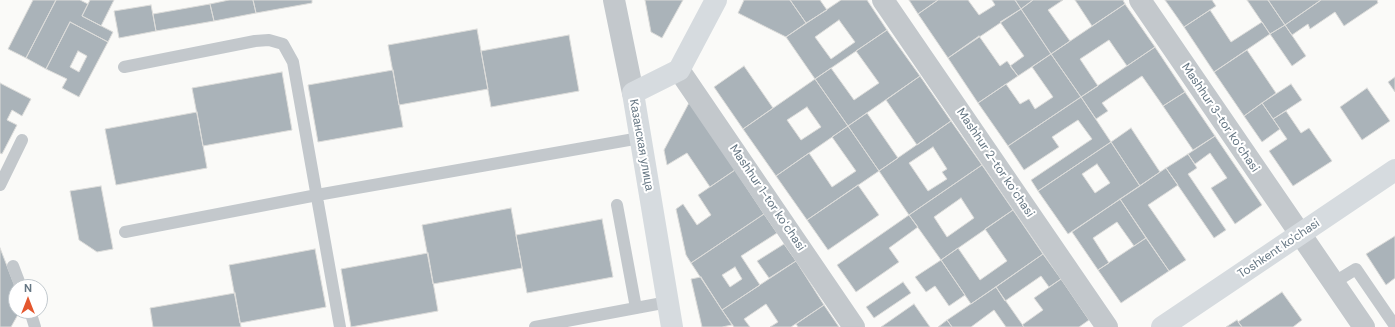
<!DOCTYPE html>
<meta charset="utf-8">
<style>
body{margin:0}
#map{position:relative;width:1395px;height:327px;overflow:hidden;background:#fafaf8;font-family:"DM Sans",sans-serif}
canvas{display:block}
.north{position:absolute;left:8px;top:279px;width:40px;height:40px;box-sizing:border-box;background:#fff;border:1px solid #c1c8cd;border-radius:50%;rotate:0deg;font-size:11px;font-weight:700;line-height:16px;text-align:center;color:#657683}
.north::after{content:'';display:block;margin:auto;width:14px;height:18px;background:#e4572e;clip-path:polygon(50% 0,100% 100%,50% 72%,0 100%)}
</style>
<div id="map">
<canvas width="1395" height="327"></canvas>
<div class="north">N</div>
</div>
<script>
const ctx = document.querySelector('canvas').getContext('2d');
ctx.lineJoin = 'round';
function fill(path, color) {
  ctx.fillStyle = color;
  ctx.fill(path, 'evenodd');
}
function shape(rows) {
  const path = new Path2D();
  for (const r of rows) {
    path.moveTo(r[0], r[1]);
    for (let i = 2; i < r.length; i += 2) path.lineTo(r[i], r[i + 1]);
  }
  return path;
}
function stroke(path, color, width, dash) {
  ctx.strokeStyle = color;
  ctx.lineWidth = width;
  ctx.lineCap = dash ? 'butt' : 'round';
  ctx.setLineDash(dash || []);
  ctx.stroke(path);
}
function drawText(font, color, halo, rows, align = 'center') {
  ctx.font = font + ' "DM Sans",sans-serif';
  ctx.lineWidth = 4;
  ctx.setLineDash([]);
  ctx.textBaseline = 'middle';
  ctx.strokeStyle = halo;
  ctx.fillStyle = color;
  for (const [text, x, y, turn = 0] of rows) {
    ctx.save();
    ctx.translate(x, y);
    ctx.rotate((+turn || 0) * Math.PI / 180);
    ctx.textAlign = isNaN(turn) ? turn : align;
    if (halo) ctx.strokeText(text, 0, 0);
    ctx.fillText(text, 0, 0);
    ctx.restore();
  }
}
const building = shape([
 [33,0,56,0,26,58,8,49,33,0],
 [56,0,80,0,88,4,82,16,113,32,108,42,70,22,46,69,26,58,56,0],
 [90,0,114,0,101,26,82,16,90,0],
 [229,0,253,0,256,13,214,21,210,4,229,0],
 [253,0,312,0,312,3,256,13,253,0],
 [645,0,683,0,662,38,651,32,645,0],
 [744,0,790,0,806,23,786,37,738,13,744,0],
 [790,0,820,0,827,10,806,23,790,0],
 [841,0,867,0,887,30,815,79,786,37,841,0],
 [839,20,855,42,831,59,815,37,839,20],
 [909,0,938,0,918,14,909,0],
 [938,0,968,0,979,15,995,5,992,0,1015,0,1021,9,948,58,918,14,938,0],
 [1015,0,1033,0,1021,9,1015,0],
 [1033,0,1063,0,1048,10,1070,41,1051,54,1021,9,1033,0],
 [1075,0,1123,0,1125,4,1092,26,1075,0],
 [1165,0,1212,0,1216,6,1184,27,1165,0],
 [1247,0,1268,0,1285,25,1270,34,1247,0],
 [1268,0,1321,0,1285,25,1268,0],
 [1321,0,1377,0,1378,3,1344,26,1335,12,1310,29,1308,24,1292,35,1285,25,1321,0],
 [210,4,214,21,156,31,153,14,210,4],
 [1125,4,1155,47,1127,66,1109,40,1080,59,1098,86,1081,97,1051,54,1125,4],
 [151,5,156,31,119,38,114,11,151,5],
 [1021,9,1051,54,1018,76,1010,66,1024,56,1000,22,1021,9],
 [1210,10,1231,42,1262,22,1270,34,1214,72,1184,27,1210,10],
 [70,22,108,42,79,97,62,88,67,79,46,69,70,22],
 [78,51,87,56,79,72,70,67,78,51],
 [1285,25,1306,56,1292,66,1270,34,1285,25],
 [477,29,488,89,399,105,388,45,477,29],
 [887,30,920,76,848,126,815,79,831,68,854,100,879,83,856,51,887,30],
 [569,35,579,91,491,107,481,51,569,35],
 [979,36,1000,66,1007,61,1018,76,978,103,948,58,979,36],
 [1155,47,1185,92,1163,106,1142,76,1102,103,1108,111,1096,119,1081,97,1155,47],
 [1247,50,1276,93,1244,116,1214,72,1247,50],
 [1051,54,1081,97,1008,146,978,103,1006,84,1020,104,1029,99,1035,109,1053,97,1032,67,1051,54],
 [744,66,773,108,743,129,714,87,744,66],
 [393,70,403,127,318,142,308,85,393,70],
 [282,72,292,130,203,146,192,88,282,72],
 [920,76,951,121,917,145,886,100,920,76],
 [1395,77,1395,92,1388,82,1395,77],
 [815,79,848,126,776,176,743,129,815,79],
 [807,107,821,127,801,140,787,120,807,107],
 [0,83,31,99,22,116,12,110,7,120,17,125,2,154,0,153,0,83],
 [1291,84,1302,100,1273,119,1262,103,1291,84],
 [1367,88,1390,121,1362,140,1340,107,1367,88],
 [1185,92,1215,136,1193,150,1163,106,1185,92],
 [1081,97,1111,142,1038,191,1031,180,1092,139,1078,120,1052,137,1059,147,1024,170,1008,146,1081,97],
 [690,101,735,170,710,187,687,153,667,165,664,150,690,101],
 [1262,103,1280,129,1262,142,1244,116,1262,103],
 [1286,111,1301,133,1309,128,1332,161,1293,186,1269,151,1287,139,1273,119,1286,111],
 [197,112,207,168,116,185,105,129,197,112],
 [867,113,898,158,879,171,848,126,867,113],
 [951,121,982,165,909,215,879,171,951,121],
 [933,147,947,169,942,172,947,179,928,191,909,163,933,147],
 [848,126,879,171,807,220,776,176,809,153,832,187,856,171,832,137,848,126],
 [1131,128,1160,172,1140,186,1111,142,1131,128],
 [1215,136,1262,205,1235,224,1211,188,1227,178,1210,153,1195,164,1188,154,1215,136],
 [1111,142,1140,186,1068,234,1038,191,1111,142],
 [1097,164,1110,183,1095,193,1082,174,1097,164],
 [1188,154,1197,168,1188,174,1226,230,1214,238,1166,168,1188,154],
 [982,165,1013,210,941,260,909,215,982,165],
 [961,198,974,218,947,237,934,217,961,198],
 [1166,168,1178,185,1148,205,1186,260,1169,271,1120,199,1166,168],
 [735,170,764,214,691,263,686,255,676,209,683,204,697,225,711,215,698,195,735,170],
 [858,185,879,215,828,250,807,220,858,185],
 [101,186,113,249,97,252,79,240,70,191,101,186],
 [1120,199,1146,238,1134,246,1117,222,1093,238,1109,263,1098,270,1072,232,1120,199],
 [511,208,522,268,433,284,422,225,511,208],
 [1013,210,1043,254,971,304,941,260,958,248,980,280,1007,261,985,229,1013,210],
 [764,214,777,233,741,256,760,285,722,310,691,263,764,214],
 [735,267,742,279,730,287,722,275,735,267],
 [909,215,918,227,889,248,899,262,856,292,837,265,909,215],
 [602,219,613,277,527,293,516,235,602,219],
 [1395,236,1395,278,1386,285,1366,254,1395,236],
 [1146,238,1169,271,1121,303,1098,270,1146,238],
 [784,244,796,261,769,278,757,261,784,244],
 [0,248,16,289,16,311,20,311,11,327,0,327,0,248],
 [315,249,326,307,240,323,229,265,315,249],
 [428,253,438,311,351,327,341,269,428,253],
 [1043,254,1061,279,1049,287,1041,276,1005,301,996,287,1043,254],
 [941,260,965,295,949,306,935,286,926,292,915,277,941,260],
 [796,261,824,305,791,327,770,327,778,322,766,304,744,319,750,327,734,327,722,310,796,261],
 [701,277,722,310,732,325,722,327,702,327,691,279,701,277],
 [1061,279,1089,320,1079,327,1024,327,1022,325,1043,310,1034,298,1061,279],
 [903,282,911,293,874,318,866,307,903,282],
 [996,287,1024,327,1006,327,994,310,971,327,952,327,947,320,996,287],
 [1282,292,1302,320,1293,327,1242,327,1238,322,1282,292],
 [235,293,241,327,153,327,150,308,235,293],
 [914,304,930,327,881,327,914,304],
 [824,305,839,327,798,327,796,324,824,305],
 [947,320,952,327,938,327,947,320],
 [1237,320,1242,327,1226,327,1237,320]
]);
fill(building, '#aab3b9');
stroke(building, '#dcdcda', 1);
stroke(shape([
 [124,67,255,41,269,40,283,44,293,62,340,327],
 [0,185,22,140],
 [617,205,636,308],
 [125,232,317,195,640,138],
 [13,266,21,287],
 [1333,283,1356,269,1395,326],
 [30,311,35,327],
 [535,327,668,302]
]), '#c3c8cc', 12);
stroke(shape([
 [614,0,633,93],
 [883,0,1107,327],
 [1140,0,1364,327],
 [679,70,854,327]
]), '#c3c8cc', 22);
stroke(shape([
 [672,327,633,93,679,70,716,0]
]), '#d6dbdf', 22);
stroke(shape([
 [1162,327,1395,170]
]), '#d6dbdf', 22);
drawText('12px', '#657683', '#fff', [
 ["Mashhur 3-tor koʻchasi",1220,118,56],
 ["Казанская улица",641,145,80],
 ["Mashhur 2-tor koʻchasi",995,163,56],
 ["Mashhur 1-tor koʻchasi",767,198,56],
 ["Toshkent ko'chasi",1279,249,-34]
]);
</script>
